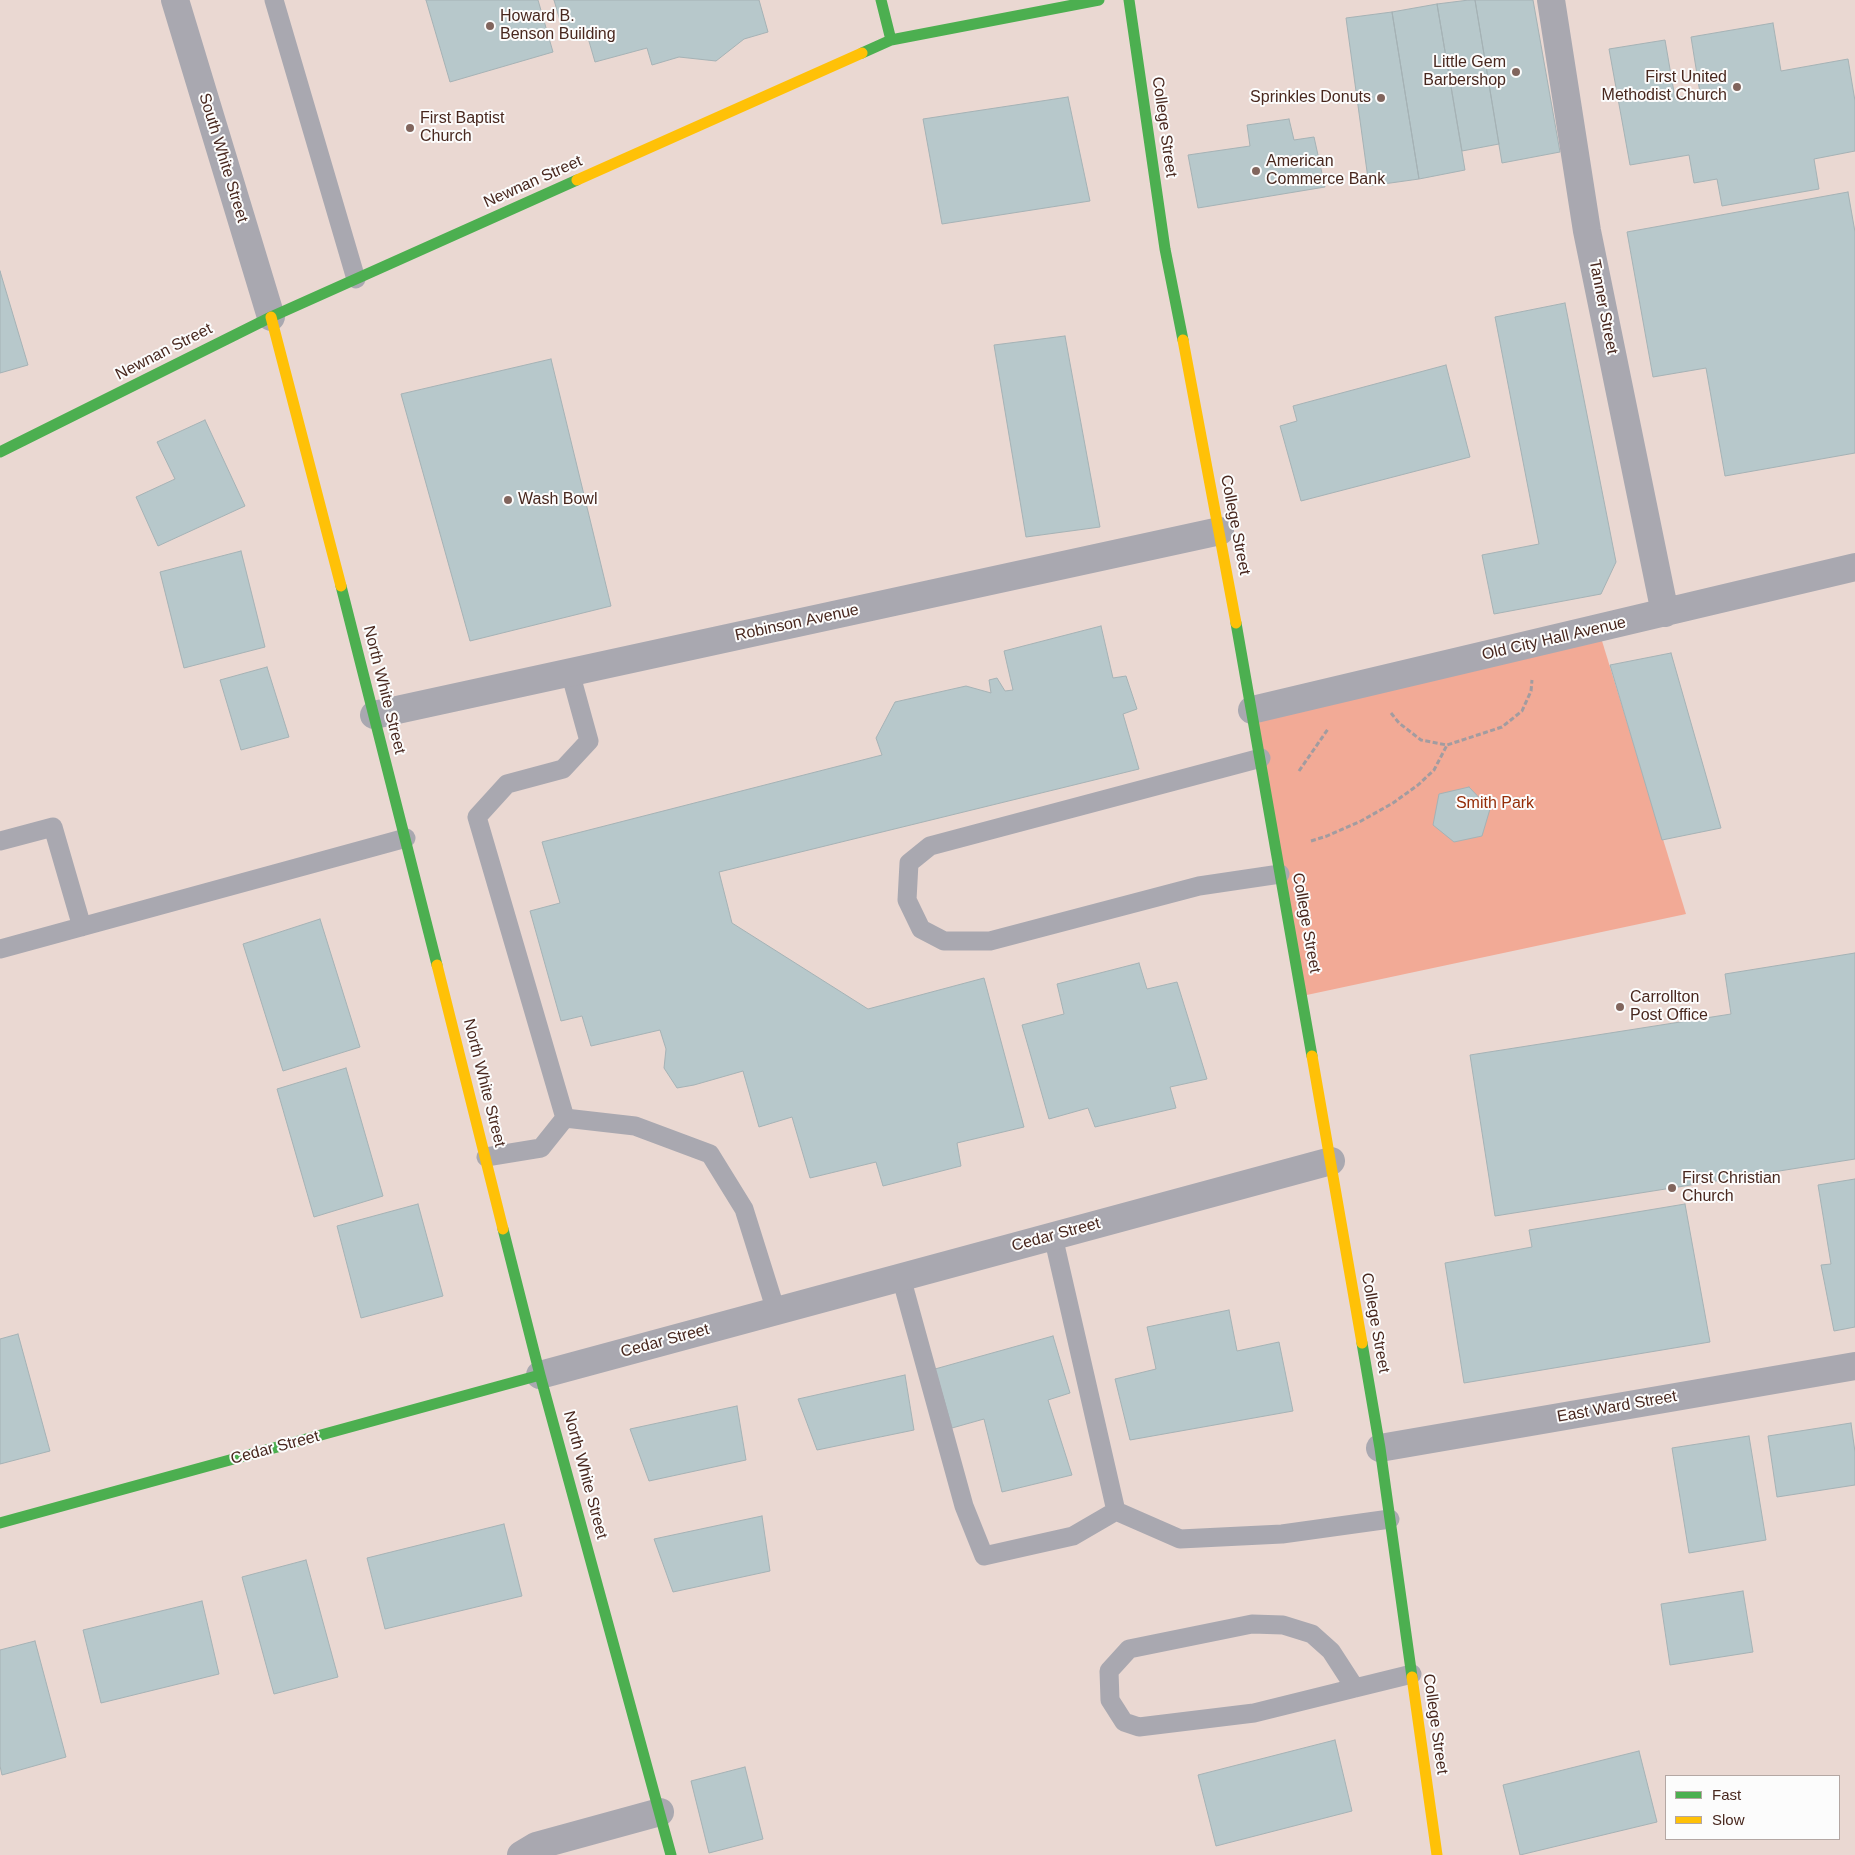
<!DOCTYPE html>
<style>
body{margin:0}
#map{position:relative;width:1855px;height:1855px;overflow:hidden;background:#ead8d2;font-family:Arial,sans-serif}
canvas{display:block}
.legend{position:absolute;left:1665px;top:1775px;width:175px;height:65px;box-sizing:border-box;background:#fcfcfc;border:1px solid #b4a7a3;margin:0;padding:6px 9px;list-style:none;font-size:15px;color:#48271e}
.legend li{display:flex;align-items:center;gap:10px;height:25px}
.legend b{width:25px;border:1px solid #b4a7a3}
</style>
<div id="map">
<canvas width="1855" height="1855"></canvas>
<ul class="legend">
<li><b style="height:6px;background:#4caf50"></b>Fast</li>
<li><b style="height:6px;background:#ffc107"></b>Slow</li>
</ul>
</div>
<script>
const ctx = document.querySelector('canvas').getContext('2d');
ctx.lineJoin = 'round';
function fill(path, color) {
  ctx.fillStyle = color;
  ctx.fill(path, 'evenodd');
}
function shape(rows) {
  const path = new Path2D();
  for (const r of rows) {
    path.moveTo(r[0], r[1]);
    for (let i = 2; i < r.length; i += 2) path.lineTo(r[i], r[i + 1]);
  }
  return path;
}
function stroke(path, color, width, dash) {
  ctx.strokeStyle = color;
  ctx.lineWidth = width;
  ctx.lineCap = dash ? 'butt' : 'round';
  ctx.setLineDash(dash || []);
  ctx.stroke(path);
}
function drawText(font, color, halo, rows, align = 'center') {
  ctx.font = font + ' Arial,sans-serif';
  ctx.lineWidth = 4;
  ctx.setLineDash([]);
  ctx.textBaseline = 'middle';
  ctx.strokeStyle = halo;
  ctx.fillStyle = color;
  for (const [text, x, y, turn = 0] of rows) {
    ctx.save();
    ctx.translate(x, y);
    ctx.rotate((+turn || 0) * Math.PI / 180);
    ctx.textAlign = isNaN(turn) ? turn : align;
    if (halo) ctx.strokeText(text, 0, 0);
    ctx.fillText(text, 0, 0);
    ctx.restore();
  }
}
fill(shape([
 [1598,628,1686,914,1302,996,1252,710]
]), '#f2aa96');
const building = shape([
 [426,0,538,0,553,52,450,82,426,0],
 [554,0,759,0,768,32,744,39,716,61,679,57,652,65,647,48,595,62,586,31,565,38,554,0],
 [1469,0,1475,0,1499,144,1462,151,1437,4,1469,0],
 [1475,0,1533,0,1560,152,1502,163,1475,0],
 [1437,4,1465,170,1419,179,1392,12,1437,4],
 [1392,12,1419,179,1369,186,1346,18,1392,12],
 [1773,23,1781,71,1848,59,1855,101,1855,151,1814,159,1819,189,1722,206,1717,179,1694,183,1689,155,1630,165,1609,49,1665,40,1675,98,1700,93,1691,37,1773,23],
 [1068,97,1090,201,942,224,923,119,1068,97],
 [1289,119,1294,140,1314,137,1325,187,1198,208,1188,155,1250,146,1247,125,1289,119],
 [1848,192,1855,232,1855,453,1725,476,1706,368,1653,377,1627,232,1848,192],
 [0,271,28,365,0,373,0,271],
 [1565,303,1616,562,1601,594,1494,614,1482,555,1539,544,1495,317,1565,303],
 [1065,336,1100,527,1026,537,994,345,1065,336],
 [551,359,611,606,470,641,401,394,551,359],
 [1446,365,1470,457,1301,501,1280,426,1297,421,1293,406,1446,365],
 [205,420,245,506,158,546,136,497,175,479,157,442,205,420],
 [241,551,265,647,184,668,160,572,241,551],
 [1101,626,1113,678,1126,676,1137,709,1123,714,1139,769,719,872,732,923,868,1009,984,978,1024,1127,957,1143,961,1166,883,1186,876,1162,810,1178,792,1117,759,1127,743,1071,694,1085,677,1088,664,1068,666,1049,660,1030,591,1046,582,1016,561,1021,530,911,560,903,542,842,882,755,876,738,895,702,966,686,991,693,989,680,997,678,1005,691,1013,690,1004,651,1101,626],
 [1671,653,1721,828,1662,840,1610,665,1671,653],
 [267,667,289,737,241,750,220,680,267,667],
 [1469,787,1490,809,1482,836,1454,842,1433,825,1439,794,1469,787],
 [320,919,360,1047,283,1071,243,944,320,919],
 [1855,953,1855,1159,1495,1216,1470,1055,1731,1014,1725,974,1855,953],
 [1139,963,1147,989,1177,982,1207,1079,1170,1087,1176,1108,1095,1127,1088,1108,1049,1119,1022,1025,1064,1014,1057,984,1139,963],
 [346,1068,383,1196,314,1217,277,1089,346,1068],
 [1855,1179,1855,1327,1834,1331,1821,1265,1831,1264,1818,1185,1855,1179],
 [418,1204,443,1296,361,1318,337,1226,418,1204],
 [1685,1204,1710,1342,1464,1383,1445,1263,1532,1247,1529,1230,1685,1204],
 [1229,1310,1237,1351,1279,1342,1293,1411,1130,1440,1115,1379,1156,1369,1147,1327,1229,1310],
 [18,1334,50,1451,0,1464,0,1339,18,1334],
 [1053,1336,1070,1393,1048,1400,1072,1475,1002,1492,984,1419,952,1428,935,1369,1053,1336],
 [905,1375,914,1430,817,1450,798,1399,905,1375],
 [737,1406,746,1460,649,1481,630,1429,737,1406],
 [1851,1423,1855,1452,1855,1485,1777,1497,1768,1436,1851,1423],
 [1749,1436,1766,1540,1689,1553,1672,1448,1749,1436],
 [762,1516,770,1571,673,1592,654,1539,762,1516],
 [504,1524,522,1596,385,1629,367,1558,504,1524],
 [306,1560,338,1677,274,1694,242,1577,306,1560],
 [1743,1591,1753,1652,1670,1665,1661,1604,1743,1591],
 [202,1601,219,1674,101,1703,83,1630,202,1601],
 [35,1641,66,1757,2,1775,0,1766,0,1650,35,1641],
 [1335,1740,1352,1811,1216,1846,1198,1775,1335,1740],
 [1639,1751,1657,1822,1520,1855,1503,1785,1639,1751],
 [745,1767,763,1839,709,1853,691,1781,745,1767]
]);
fill(building, '#b7c8cb');
stroke(building, '#a5b2b5', 1);
stroke(shape([
 [1391,713,1399,723,1421,740,1447,745,1502,727,1522,711,1531,691,1532,680],
 [1299,771,1328,729],
 [1311,841,1327,836,1361,821,1393,803,1418,785,1434,770,1447,745]
]), '#a29ca0', 3, [5, 2.5]);
stroke(shape([
 [274,0,356,279],
 [1261,758,930,846,909,863,907,900,921,929,944,941,990,941,1199,886,1280,874],
 [0,841,53,827,82,927],
 [0,949,406,838],
 [565,1118,635,1126,710,1154,744,1209,776,1311],
 [486,1157,541,1148,565,1118,477,817,507,784,563,769,589,741,570,672],
 [1053,1236,1116,1511,1180,1539,1282,1534,1390,1519],
 [901,1277,964,1506,984,1556,1073,1536,1116,1511],
 [1355,1688,1331,1651,1312,1634,1283,1625,1252,1624,1129,1649,1109,1671,1110,1700,1124,1722,1139,1727,1254,1713,1355,1688,1412,1674]
]), '#a9a8b0', 19);
stroke(shape([
 [175,0,271,317],
 [1551,0,1587,231,1665,613],
 [1252,710,1855,567],
 [374,715,1220,531],
 [540,1375,1331,1161],
 [1380,1448,1855,1366],
 [521,1855,536,1846,660,1812]
]), '#a9a8b0', 28);
stroke(shape([
 [881,0,891,40],
 [1129,0,1165,249,1183,340],
 [862,53,891,40,1099,0],
 [0,452,271,317,577,180],
 [341,586,437,965],
 [1236,623,1312,1056],
 [503,1229,540,1375,671,1855],
 [1362,1343,1380,1448,1412,1677],
 [0,1523,540,1375]
]), '#4caf50', 11);
stroke(shape([
 [577,180,862,53],
 [271,317,341,586],
 [1183,340,1236,623],
 [437,965,503,1229],
 [1312,1056,1362,1343],
 [1412,1677,1437,1855]
]), '#ffc107', 11);
for (const [x, y, r, color] of [
 [490,26,5,"#81655d"],
 [1516,72,5,"#81655d"],
 [1737,87,5,"#81655d"],
 [1381,98,5,"#81655d"],
 [410,128,5,"#81655d"],
 [1256,171,5,"#81655d"],
 [508,500,5,"#81655d"],
 [1620,1007,5,"#81655d"],
 [1672,1188,5,"#81655d"]
]) {
  const dot = new Path2D();
  dot.arc(x, y, r, 0, 2 * Math.PI);
  ctx.fillStyle = color;
  ctx.fill(dot);
  stroke(dot, '#fcfcfc', 2);
}
drawText('16px', '#48271e', '#fcfcfc', [
 ["Howard B.",500,17],
 ["Benson Building",500,35],
 ["Little Gem",1506,63,"right"],
 ["Barbershop",1506,81,"right"],
 ["First United",1727,78,"right"],
 ["Methodist Church",1727,96,"right"],
 ["Sprinkles Donuts",1371,98,"right"],
 ["First Baptist",420,119],
 ["Church",420,137],
 ["American",1266,162],
 ["Commerce Bank",1266,180],
 ["Wash Bowl",518,500],
 ["Carrollton",1630,998],
 ["Post Office",1630,1016],
 ["First Christian",1682,1179],
 ["Church",1682,1197]
], 'left');
drawText('16px', '#48271e', '#fcfcfc', [
 ["College Street",1164,127,82],
 ["South White Street",223,158,73],
 ["Newnan Street",533,182,-24],
 ["Tanner Street",1603,307,79],
 ["Newnan Street",164,352,-27],
 ["College Street",1235,525,79],
 ["Robinson Avenue",797,623,-12],
 ["Old City Hall Avenue",1554,639,-13],
 ["North White Street",384,690,76],
 ["College Street",1306,923,80],
 ["North White Street",484,1083,76],
 ["Cedar Street",1056,1235,-15],
 ["College Street",1375,1323,80],
 ["Cedar Street",665,1341,-15],
 ["East Ward Street",1617,1407,-10],
 ["Cedar Street",275,1448,-15],
 ["North White Street",585,1475,75],
 ["College Street",1435,1724,82]
]);
drawText('16px', '#942c07', '#fcfcfc', [
 ["Smith Park",1495,804]
]);
</script>
